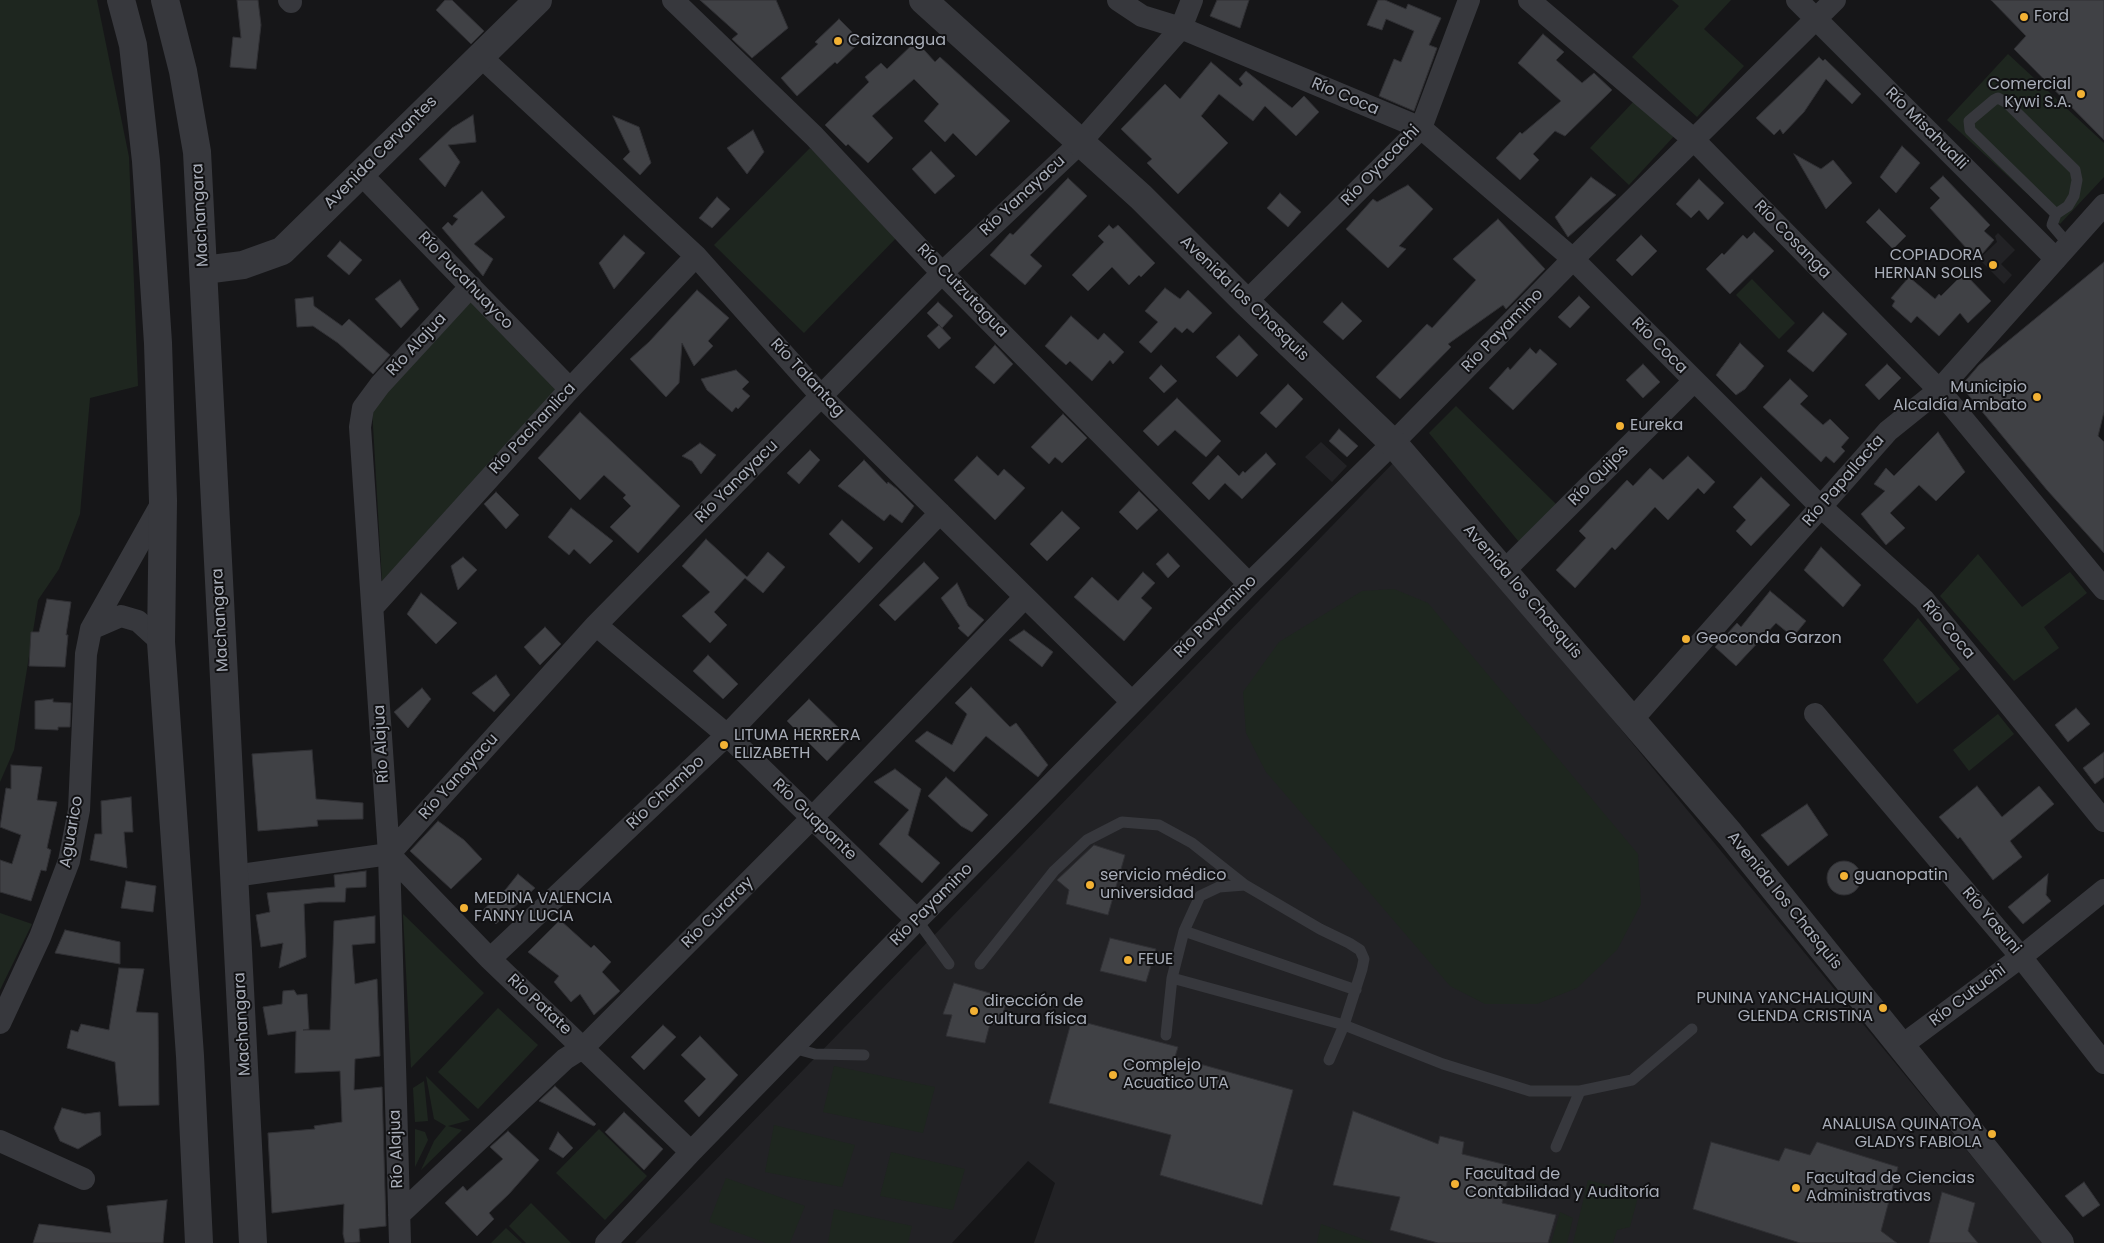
<!DOCTYPE html>
<meta charset="utf-8">
<style>
body{margin:0}
canvas{display:block;background:#161618}
</style>
<canvas width="2104" height="1243"></canvas>
<script>
const ctx = document.querySelector('canvas').getContext('2d');
ctx.lineJoin = 'round';
function fill(path, color) {
  ctx.fillStyle = color;
  ctx.fill(path, 'evenodd');
}
function shape(rows) {
  const path = new Path2D();
  for (const r of rows) {
    if (r.length === 3) {
      path.moveTo(r[0] + r[2], r[1]);
      path.arc(r[0], r[1], r[2], 0, 2 * Math.PI);
      continue;
    }
    path.moveTo(r[0], r[1]);
    for (let i = 2; i < r.length; i += 2) path.lineTo(r[i], r[i + 1]);
  }
  return path;
}
function stroke(path, color, width, dash) {
  ctx.strokeStyle = color;
  ctx.lineWidth = width;
  ctx.lineCap = dash ? 'butt' : 'round';
  ctx.setLineDash(dash || []);
  ctx.stroke(path);
}
function drawText(font, color, halo, rows, align = 'center') {
  ctx.font = font + ' Poppins,sans-serif';
  ctx.lineWidth = 4;
  ctx.setLineDash([]);
  ctx.textBaseline = 'middle';
  ctx.strokeStyle = halo;
  ctx.fillStyle = color;
  for (const [text, x, y, turn = 0] of rows) {
    ctx.save();
    ctx.translate(x, y);
    ctx.rotate((+turn || 0) * Math.PI / 180);
    ctx.textAlign = isNaN(turn) ? turn : align;
    if (halo) ctx.strokeText(text, 0, 0);
    ctx.fillText(text, 0, 0);
    ctx.restore();
  }
}
fill(shape([
 [1998,233,2015,250,2001,264,2012,275,2004,284,1979,259,1997,242,1995,236],
 [1321,442,1347,466,1332,482,1305,457],
 [1398,458,2043,1243,1034,1243,1055,1183,1028,1161,952,1243,635,1243]
]), '#222225');
fill(shape([
 [0,0,97,0,129,157,138,386,90,398,80,514,59,569,38,600,14,750,0,782],
 [1672,0,1731,0,1704,29,1744,66,1697,117,1632,57,1679,6],
 [2008,54,2104,143,2104,177,2060,224,1947,120],
 [1636,99,1675,135,1629,185,1590,148],
 [810,148,899,235,804,333,714,245],
 [1752,279,1795,323,1779,339,1736,295],
 [471,295,563,389,382,581,372,408],
 [1456,406,1556,504,1519,542,1429,433],
 [1978,554,2022,607,2070,572,2087,593,2044,627,2059,648,2014,681,1940,596],
 [1394,589,1428,603,1638,854,1641,904,1617,950,1577,988,1537,1004,1485,1004,1450,986,1266,772,1246,733,1243,692,1279,642,1362,591],
 [1918,618,1960,669,1917,704,1883,660],
 [1998,714,2014,734,1969,771,1953,750],
 [0,913,32,924,0,990],
 [403,914,484,993,411,1068],
 [498,1008,538,1045,478,1109,438,1072],
 [834,1066,935,1087,923,1133,823,1112],
 [426,1076,470,1120,448,1126,462,1130,421,1170,434,1141,446,1126,434,1119],
 [424,1081,428,1121,415,1122,413,1088],
 [774,1125,855,1145,842,1187,765,1172],
 [415,1129,425,1132,428,1140,415,1167],
 [599,1129,647,1176,605,1220,556,1173],
 [891,1152,965,1169,953,1210,880,1196],
 [726,1178,805,1206,790,1243,766,1243,709,1222],
 [1588,1180,1639,1193,1630,1227,1617,1230,1613,1243,1573,1243],
 [531,1203,571,1243,526,1243,509,1226],
 [834,1209,912,1226,908,1243,828,1243],
 [1560,1212,1573,1218,1567,1243,1551,1243],
 [1321,1224,1374,1243,1317,1243],
 [506,1228,522,1243,491,1243]
]), '#1e261f');
const building = shape([
 [237,0,258,0,261,25,256,69,230,67,233,37,241,38,237,0],
 [445,0,452,0,484,31,471,44,436,10,445,0],
 [700,0,776,0,788,28,752,58,732,39,738,34,700,0],
 [1217,0,1249,0,1240,28,1210,16,1217,0],
 [1378,0,1385,0,1406,9,1408,4,1441,18,1429,45,1437,48,1414,111,1379,96,1394,59,1401,62,1414,31,1386,19,1382,30,1367,25,1378,0],
 [1991,0,2104,0,2104,140,2014,49,2026,36,1991,0],
 [839,19,861,41,837,64,835,62,797,96,781,78,818,44,815,42,839,19],
 [1543,34,1564,52,1556,60,1582,83,1594,73,1612,90,1565,136,1555,131,1533,154,1539,160,1520,180,1496,158,1520,132,1522,134,1561,101,1518,63,1543,34],
 [916,41,935,62,940,57,1010,121,976,156,953,133,945,142,924,121,939,104,914,79,872,116,893,138,868,163,848,144,846,146,825,125,869,82,865,77,881,63,887,69,916,41],
 [1819,57,1823,61,1825,59,1861,94,1852,104,1826,79,1804,112,1783,134,1780,129,1774,135,1756,118,1819,57],
 [1211,62,1240,87,1243,84,1239,79,1246,71,1292,108,1304,96,1319,112,1296,136,1265,106,1253,121,1219,94,1201,116,1228,143,1178,194,1147,163,1152,159,1121,129,1165,84,1180,99,1211,62],
 [473,115,476,142,448,145,460,162,445,187,419,159,452,128,473,115],
 [613,116,639,127,651,163,640,175,623,159,630,152,613,116],
 [753,130,764,152,747,174,727,148,753,130],
 [1902,146,1920,163,1896,193,1880,177,1902,146],
 [931,151,955,176,935,194,912,169,931,151],
 [1794,154,1821,169,1833,160,1852,183,1826,209,1794,154],
 [1943,176,1990,225,1984,231,1994,240,1977,260,1930,208,1940,198,1930,188,1943,176],
 [1591,177,1616,195,1568,237,1555,217,1591,177],
 [1068,178,1087,196,1030,255,1042,266,1025,285,990,255,1010,233,1013,235,1068,178],
 [1699,179,1724,203,1708,220,1699,210,1691,218,1676,204,1699,179],
 [1408,185,1433,209,1399,246,1406,249,1388,268,1346,229,1373,199,1377,202,1408,185],
 [482,191,505,217,474,244,493,259,483,276,442,228,448,222,452,226,458,219,453,216,482,191],
 [1280,193,1301,212,1288,227,1267,208,1280,193],
 [717,197,730,209,712,228,699,218,717,197],
 [1879,209,1906,236,1893,249,1866,222,1879,209],
 [1498,219,1545,269,1506,309,1503,305,1448,344,1451,347,1400,399,1376,377,1427,324,1432,328,1476,280,1453,259,1498,219],
 [1109,225,1113,229,1118,225,1155,263,1141,277,1139,275,1129,285,1112,267,1088,291,1072,275,1104,242,1098,236,1109,225],
 [1754,232,1774,251,1730,294,1706,269,1722,253,1724,255,1743,235,1747,239,1754,232],
 [624,235,645,253,614,289,599,263,624,235],
 [1641,235,1657,251,1632,276,1616,260,1641,235],
 [340,241,362,260,349,275,327,256,340,241],
 [2104,262,2104,412,2098,436,2104,442,2104,553,2047,490,1961,386,1979,365,2104,262],
 [1964,273,1991,301,1968,323,1960,313,1939,336,1917,316,1911,323,1892,306,1895,301,1891,298,1909,277,1935,299,1939,294,1941,296,1964,273],
 [400,280,419,309,401,328,375,299,400,280],
 [1165,288,1180,299,1188,290,1212,313,1193,333,1187,328,1182,333,1175,327,1151,353,1139,342,1158,322,1145,311,1165,288],
 [697,290,729,318,708,341,713,346,694,366,682,343,679,383,666,397,630,359,649,342,697,290],
 [1579,296,1590,307,1570,328,1558,317,1579,296],
 [313,297,314,306,342,326,349,319,390,355,373,374,338,343,313,326,297,327,295,299,313,297],
 [938,302,953,316,942,328,927,313,938,302],
 [1342,302,1362,321,1343,340,1323,322,1342,302],
 [1823,312,1847,334,1813,372,1787,351,1823,312],
 [1071,316,1098,340,1104,333,1124,352,1113,364,1110,360,1092,381,1070,361,1066,365,1045,346,1071,316],
 [939,325,951,338,939,349,927,336,939,325],
 [1239,335,1258,355,1237,377,1216,357,1239,335],
 [1740,343,1764,366,1745,389,1736,395,1716,375,1740,343],
 [995,345,1013,364,994,384,975,367,995,345],
 [1530,348,1536,354,1540,349,1557,364,1513,410,1489,388,1508,367,1510,370,1530,348],
 [1643,364,1660,382,1643,398,1626,380,1643,364],
 [1887,364,1901,378,1879,400,1865,385,1887,364],
 [1161,365,1177,381,1164,393,1149,378,1161,365],
 [736,370,749,382,742,389,750,396,738,409,736,407,732,412,707,390,701,379,736,370],
 [1790,379,1808,396,1800,404,1823,425,1830,419,1849,438,1841,447,1845,451,1834,463,1826,456,1821,462,1763,407,1790,379],
 [1288,384,1303,399,1276,428,1260,413,1288,384],
 [1177,398,1221,441,1206,457,1175,430,1158,446,1143,431,1177,398],
 [580,412,680,506,638,553,610,527,631,506,623,498,626,495,604,475,580,500,538,458,580,412],
 [1063,414,1087,438,1062,463,1055,457,1049,464,1031,447,1063,414],
 [1339,429,1358,446,1347,457,1329,441,1339,429],
 [1938,432,1965,472,1936,501,1919,485,1890,513,1905,528,1886,545,1861,514,1885,491,1874,484,1886,468,1894,476,1938,432],
 [700,443,716,455,701,474,692,461,682,456,700,443],
 [810,450,820,460,799,484,787,473,810,450],
 [1266,453,1276,464,1242,499,1225,483,1209,500,1192,483,1218,455,1239,476,1243,471,1245,473,1266,453],
 [977,456,998,476,1004,469,1025,488,995,520,954,480,977,456],
 [1688,456,1715,482,1704,494,1698,488,1668,520,1655,507,1615,550,1612,547,1575,588,1556,570,1586,538,1579,531,1627,480,1633,486,1650,468,1663,480,1688,456],
 [864,460,887,484,888,482,897,489,914,506,902,523,890,514,884,521,838,486,864,460],
 [1761,477,1790,505,1751,546,1736,531,1746,520,1733,507,1761,477],
 [1139,491,1158,510,1137,530,1119,512,1139,491],
 [496,492,519,515,506,529,484,504,496,492],
 [571,508,613,541,590,564,574,549,569,555,548,537,571,508],
 [1062,511,1080,528,1047,561,1030,544,1062,511],
 [842,520,873,548,859,563,829,534,842,520],
 [706,539,747,577,768,552,785,567,763,593,745,578,714,612,727,625,710,643,682,616,710,592,682,566,706,539],
 [1821,547,1861,585,1843,607,1804,570,1821,547],
 [1168,553,1180,566,1168,578,1156,564,1168,553],
 [463,557,477,570,458,590,451,566,463,557],
 [924,562,939,578,895,621,879,605,924,562],
 [1143,572,1155,583,1141,598,1152,608,1124,641,1074,597,1092,577,1118,601,1143,572],
 [957,583,968,606,984,620,968,637,958,628,960,626,941,598,957,583],
 [1770,591,1806,621,1793,637,1776,623,1736,666,1715,647,1737,623,1741,627,1770,591],
 [421,593,457,623,436,644,407,614,421,593],
 [47,599,71,602,66,635,68,635,65,667,29,666,31,632,39,632,47,599],
 [545,627,561,644,540,665,524,647,545,627],
 [1024,630,1053,652,1042,667,1009,640,1024,630],
 [708,655,738,684,723,699,693,671,708,655],
 [496,675,510,695,494,712,472,693,496,675],
 [971,687,1010,727,1016,723,1048,765,1038,777,986,736,954,772,915,741,927,731,952,745,967,714,955,703,971,687],
 [422,688,431,699,408,728,394,712,422,688],
 [53,699,53,702,71,703,70,727,58,727,58,730,35,729,35,701,53,699],
 [809,699,849,738,827,761,787,721,809,699],
 [2076,708,2090,724,2068,742,2055,725,2076,708],
 [312,750,316,799,363,803,363,819,317,820,318,826,258,831,252,754,312,750],
 [2104,752,2104,777,2095,784,2083,768,2104,752],
 [11,765,42,767,37,800,57,802,47,848,51,850,46,871,41,870,31,901,0,892,0,860,12,864,21,835,0,827,6,788,11,789,11,765],
 [895,769,921,789,908,835,940,863,922,883,879,844,909,810,874,782,895,769],
 [946,777,988,815,972,832,961,826,928,796,946,777],
 [1977,786,2002,817,2039,786,2054,804,2010,841,2022,857,1993,880,1960,837,1958,839,1939,817,1977,786],
 [131,797,133,832,124,832,127,868,90,860,95,834,102,834,101,801,131,797],
 [1807,804,1828,835,1788,866,1761,835,1807,804],
 [438,821,464,840,482,859,451,889,410,851,438,821],
 [1094,845,1125,855,1108,915,1066,904,1069,890,1057,880,1094,845],
 [1844,878,17],
 [366,871,366,887,346,888,345,902,319,902,304,904,306,957,279,968,283,943,261,947,256,915,270,912,267,893,335,887,334,875,366,871],
 [518,874,535,888,496,924,483,910,506,889,518,874],
 [2048,874,2046,895,2051,901,2023,924,2008,907,2048,874],
 [126,881,156,886,153,912,121,908,126,881],
 [375,916,375,943,352,945,355,984,377,979,380,1056,355,1059,354,1090,382,1087,386,1226,359,1229,360,1242,345,1243,343,1234,344,1204,272,1213,268,1133,315,1129,314,1126,342,1122,340,1071,295,1073,296,1031,268,1035,263,1007,282,1004,283,991,294,990,297,995,307,994,309,1029,303,1030,330,1030,334,921,375,916],
 [560,920,591,948,594,945,611,962,602,972,620,991,594,1015,580,994,571,1002,554,982,559,976,528,952,560,920],
 [65,930,120,942,120,964,55,953,65,930],
 [1110,938,1156,949,1146,982,1100,971,1110,938],
 [119,968,144,969,136,1012,158,1013,159,1105,119,1106,115,1062,67,1048,71,1030,78,1032,81,1024,109,1030,119,968],
 [954,983,1008,998,999,1025,990,1024,985,1043,946,1036,952,1015,943,1014,954,983],
 [1072,1019,1178,1047,1175,1057,1293,1090,1262,1205,1160,1175,1171,1135,1049,1103,1072,1019],
 [663,1025,676,1037,644,1070,631,1057,663,1025],
 [700,1036,738,1075,699,1117,684,1101,706,1079,681,1055,700,1036],
 [555,1086,596,1124,594,1126,539,1101,555,1086],
 [62,1108,85,1114,100,1112,101,1135,78,1149,60,1141,54,1128,62,1108],
 [1353,1111,1438,1144,1440,1136,1464,1142,1462,1154,1511,1166,1502,1203,1556,1215,1548,1243,1438,1243,1390,1230,1400,1197,1333,1185,1353,1111],
 [624,1112,663,1149,644,1170,605,1132,624,1112],
 [508,1131,539,1160,509,1194,489,1213,494,1219,477,1236,445,1203,463,1186,467,1191,503,1159,490,1147,508,1131],
 [558,1132,573,1148,563,1158,549,1149,558,1132],
 [1711,1142,1779,1161,1785,1148,1810,1155,1817,1142,1898,1167,1881,1231,1897,1243,1800,1243,1693,1209,1711,1142],
 [2084,1182,2100,1205,2083,1217,2065,1196,2084,1182],
 [1942,1192,1975,1203,1968,1231,1978,1243,1929,1243,1942,1192],
 [167,1200,163,1243,33,1243,39,1224,111,1233,107,1206,167,1200]
]);
fill(building, '#404145');
stroke(building, '#303034', 1);
stroke(shape([
 [2056,214,1970,130,1969,121,1994,100,1998,98,2007,103,2075,170,2077,180,2074,196,2068,206,2056,214,2052,225,2069,245],
 [917,920,949,964],
 [1184,931,1200,896,1219,887,1245,885],
 [980,964,1054,871,1087,840,1122,822,1159,825,1192,843,1245,885,1320,929,1349,943,1360,950,1364,959,1362,969,1344,1025,1329,1060],
 [1172,978,1344,1025,1443,1064,1530,1091,1580,1091,1632,1080,1692,1029],
 [1166,1035,1172,978,1184,931,1356,990],
 [793,1048,815,1054,864,1055],
 [1556,1147,1580,1091]
]), '#37383d', 11);
stroke(shape([
 [289,0,291,2],
 [673,0,814,136,942,273,1249,584],
 [1118,0,1142,16,1181,28,1421,128,1573,259,1821,507,1924,600,2104,821],
 [1529,0,1693,139,1939,390,2104,589],
 [1797,0,2056,259],
 [480,56,696,256,822,397,1132,702],
 [360,173,570,389],
 [1246,302,1421,128,1469,0],
 [1504,571,1694,381],
 [374,606,570,389,696,256],
 [596,625,727,735,917,920],
 [91,629,121,616,138,621,161,642],
 [1815,714,2021,957,2104,1063],
 [1632,720,1888,431,1939,390,2104,205],
 [389,854,490,959,691,1152],
 [234,876,389,854,596,625,942,273,1079,144,1181,28,1192,0],
 [490,959,727,735,940,513],
 [0,1023,40,937,69,861,79,810,86,654,91,629,163,501],
 [1901,1046,2021,957,2104,890],
 [0,1141,84,1179],
 [399,1215,565,1059,584,1047,812,818,1024,598],
 [400,1243,389,854,360,427,363,408,380,385,471,286],
 [606,1243,691,1152,917,920,1249,584,1393,443,1573,259,1835,0]
]), '#37383d', 22);
stroke(shape([
 [121,0,133,45,146,161,158,343,163,501,161,642,190,1056,199,1243],
 [165,0,183,71,197,152,253,1243],
 [923,0,1141,197,1246,302,1393,443,1730,834,2060,1243],
 [204,270,243,265,282,251,538,0]
]), '#37383d', 28);
for (const [x, y, r, color] of [
 [2024,17,5,"#f2b134"],
 [838,41,5,"#f2b134"],
 [2081,94,5,"#f2b134"],
 [1993,265,5,"#f2b134"],
 [2037,397,5,"#f2b134"],
 [1620,426,5,"#f2b134"],
 [1686,639,5,"#f2b134"],
 [724,745,5,"#f2b134"],
 [1844,876,5,"#f2b134"],
 [1090,885,5,"#f2b134"],
 [464,908,5,"#f2b134"],
 [1128,960,5,"#f2b134"],
 [1883,1008,5,"#f2b134"],
 [974,1011,5,"#f2b134"],
 [1113,1075,5,"#f2b134"],
 [1992,1134,5,"#f2b134"],
 [1455,1184,5,"#f2b134"],
 [1796,1188,5,"#f2b134"]
]) {
  const dot = new Path2D();
  dot.arc(x, y, r, 0, 2 * Math.PI);
  ctx.fillStyle = color;
  ctx.fill(dot);
  stroke(dot, '#111113', 2);
}
drawText('16px', '#a8adb8', '#111113', [
 ["Ford",2034,17],
 ["Caizanagua",848,41],
 ["Comercial",2071,85,"right"],
 ["Kywi S.A.",2071,103,"right"],
 ["COPIADORA",1983,256,"right"],
 ["HERNAN SOLIS",1983,274,"right"],
 ["Municipio",2027,388,"right"],
 ["Alcaldía Ambato",2027,406,"right"],
 ["Eureka",1630,426],
 ["Geoconda Garzon",1696,639],
 ["LITUMA HERRERA",734,736],
 ["ELIZABETH",734,754],
 ["servicio médico",1100,876],
 ["universidad",1100,894],
 ["guanopatin",1854,876],
 ["MEDINA VALENCIA",474,899],
 ["FANNY LUCIA",474,917],
 ["FEUE",1138,960],
 ["PUNINA YANCHALIQUIN",1873,999,"right"],
 ["GLENDA CRISTINA",1873,1017,"right"],
 ["dirección de",984,1002],
 ["cultura física",984,1020],
 ["Complejo",1123,1066],
 ["Acuatico UTA",1123,1084],
 ["ANALUISA QUINATOA",1982,1125,"right"],
 ["GLADYS FABIOLA",1982,1143,"right"],
 ["Facultad de",1465,1175],
 ["Contabilidad y Auditoría",1465,1193],
 ["Facultad de Ciencias",1806,1179],
 ["Administrativas",1806,1197]
], 'left');
drawText('16px', '#a8adb8', '#111113', [
 ["Río Coca",1345,97,23],
 ["Río Misahualli",1926,129,45],
 ["Avenida Cervantes",381,153,-45],
 ["Río Oyacachi",1381,166,-46],
 ["Río Yanayacu",1023,196,-43],
 ["Machangara",201,215,-93],
 ["Río Cosanga",1792,240,46],
 ["Río Pucahuayco",465,281,46],
 ["Río Cutzutagua",962,291,46],
 ["Avenida los Chasquis",1244,299,44],
 ["Río Payamino",1503,331,-46],
 ["Río Alajua",417,345,-47],
 ["Río Coca",1659,346,45],
 ["Río Talantag",807,378,47],
 ["Río Pachanlica",533,429,-47],
 ["Río Quijos",1599,476,-45],
 ["Río Papallacta",1844,481,-49],
 ["Río Yanayacu",737,482,-45],
 ["Avenida los Chasquis",1522,592,49],
 ["Río Payamino",1216,617,-45],
 ["Machangara",221,620,-93],
 ["Río Coca",1948,630,50],
 ["Río Alajua",382,744,-93],
 ["Río Yanayacu",459,777,-48],
 ["Río Chambo",666,793,-43],
 ["Río Guapante",814,820,44],
 ["Aguarico",72,832,-80],
 ["Avenida los Chasquis",1784,901,51],
 ["Río Payamino",932,905,-45],
 ["Río Curaray",718,913,-45],
 ["Río Yasuni",1991,921,50],
 ["Río Cutuchi",1968,996,-37],
 ["Rio Patate",539,1005,43],
 ["Machangara",243,1024,-93],
 ["Río Alajua",397,1149,-92]
]);
</script>
